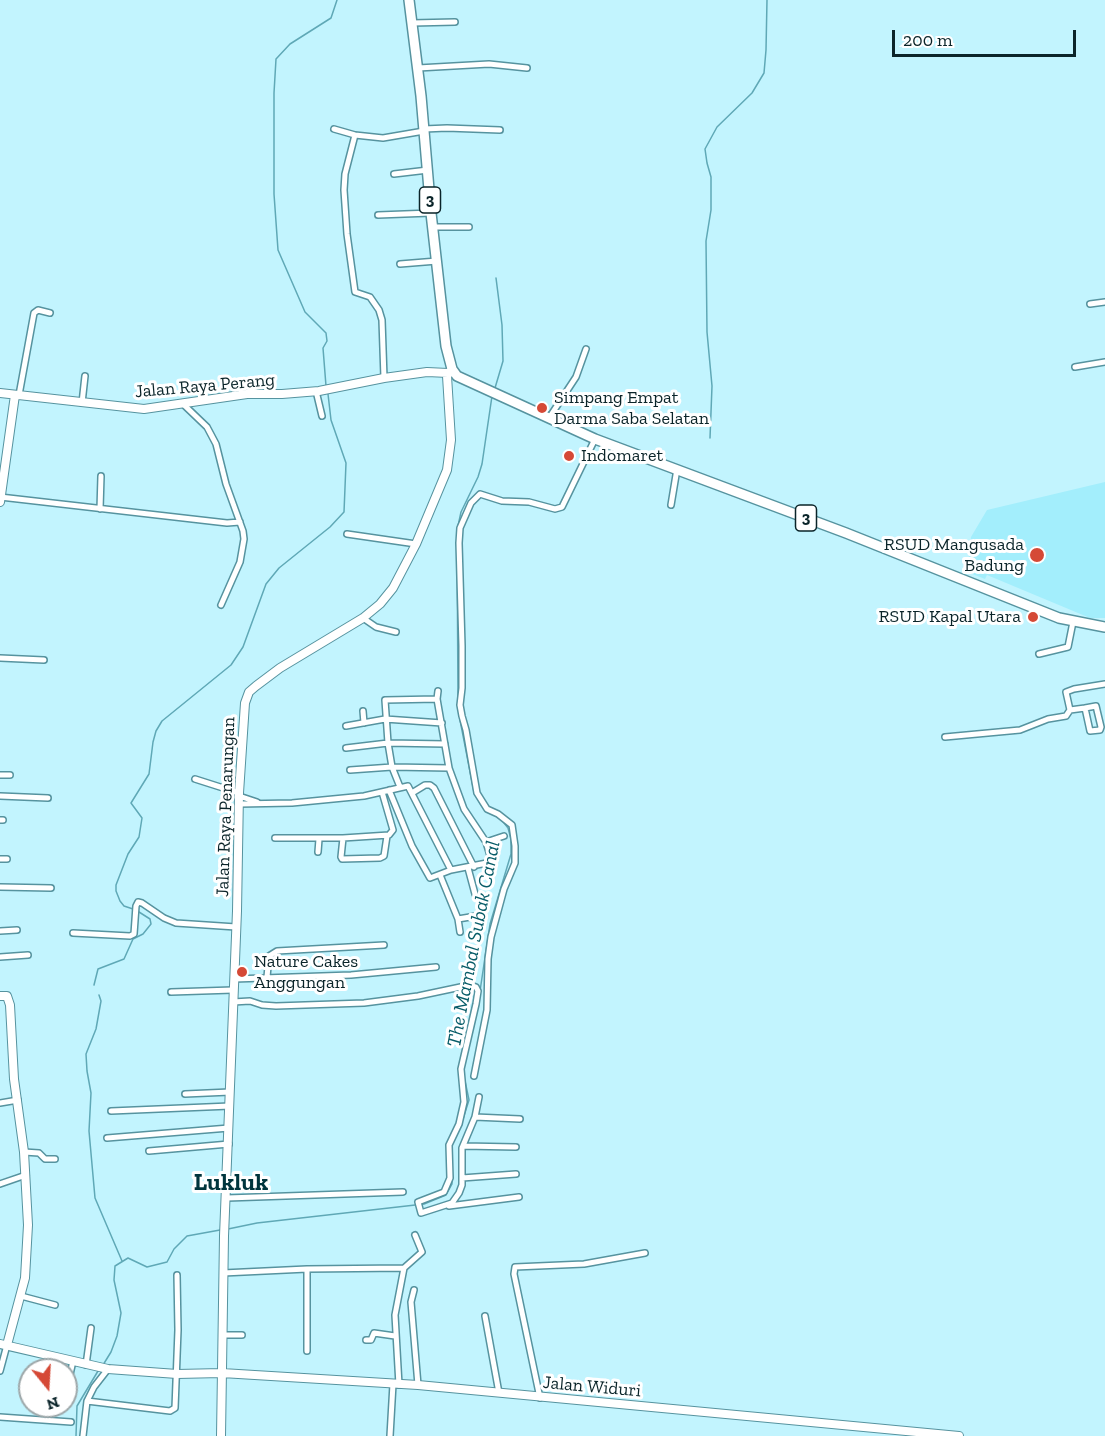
<!DOCTYPE html>
<style>
body{margin:0}
#map{position:relative;width:1105px;height:1436px;overflow:hidden;background:#c2f4fe;font-family:"Zilla Slab",serif}
canvas{display:block}
.north{position:absolute;left:18px;top:1358px;width:60px;height:60px;box-sizing:border-box;background:#fff;border:2px solid #9da7a9;border-radius:50%;rotate:162deg;font-size:16px;font-weight:700;line-height:24px;text-align:center;color:#0a2429}
.north::after{content:'';display:block;margin:auto;width:21px;height:27px;background:#d54936;clip-path:polygon(50% 0,100% 100%,50% 72%,0 100%)}
.scale{position:absolute;left:892px;top:30px;width:184px;height:27px;box-sizing:border-box;border:3px solid #0a2429;border-top:0;padding-left:8px;font-size:18px;line-height:21px;white-space:nowrap;color:#0a2429;-webkit-text-stroke:4px #fff;paint-order:stroke}
</style>
<div id="map">
<canvas width="1105" height="1436"></canvas>
<div class="north">N</div>
<div class="scale">200 m</div>
</div>
<script>
const ctx = document.querySelector('canvas').getContext('2d');
ctx.lineJoin = 'round';
function fill(path, color) {
  ctx.fillStyle = color;
  ctx.fill(path, 'evenodd');
}
function shape(rows) {
  const path = new Path2D();
  for (const r of rows) {
    path.moveTo(r[0], r[1]);
    for (let i = 2; i < r.length; i += 2) path.lineTo(r[i], r[i + 1]);
  }
  return path;
}
function stroke(path, color, width, dash) {
  ctx.strokeStyle = color;
  ctx.lineWidth = width;
  ctx.lineCap = dash ? 'butt' : 'round';
  ctx.setLineDash(dash || []);
  ctx.stroke(path);
}
function drawText(font, color, halo, rows, align = 'center') {
  ctx.font = font + ' "Zilla Slab",serif';
  ctx.lineWidth = 6;
  ctx.setLineDash([]);
  ctx.textBaseline = 'middle';
  ctx.strokeStyle = halo;
  ctx.fillStyle = color;
  for (const [text, x, y, turn = 0] of rows) {
    ctx.save();
    ctx.translate(x, y);
    ctx.rotate((+turn || 0) * Math.PI / 180);
    ctx.textAlign = isNaN(turn) ? turn : align;
    if (halo) ctx.strokeText(text, 0, 0);
    ctx.fillText(text, 0, 0);
    ctx.restore();
  }
}
fill(shape([
 [1105,482,1105,618,1090,618,987,575,985,579,967,572,971,537,987,510]
]), '#a3eefc');
stroke(shape([
 [326,386,323,348,327,341,326,333,305,312,278,250,274,194,274,93,276,59,290,44,331,18,337,0],
 [495,388,503,361,502,325,496,278],
 [710,438,712,386,707,332,706,241,711,210,711,177,707,163,705,149,717,127,752,93,764,73,766,50,767,0],
 [458,526,461,512,478,477,482,464,492,396],
 [457,534,458,700],
 [460,720,474,792],
 [476,796,481,805],
 [133,909,124,906,120,901,116,891,116,885,128,854,139,837,142,818,131,803,149,774,153,742,156,731,162,721,231,665,243,647,266,584,279,568,330,527,344,512,346,463,331,420,328,394],
 [94,985,98,969,124,959,133,939,143,934,151,924,150,919,139,912],
 [480,991,490,924,511,854,511,839,508,828,501,819],
 [99,995,101,1001,96,1029,86,1054,87,1071,91,1093,89,1131,95,1198,122,1261],
 [473,1029,478,1005],
 [463,1119,469,1100,465,1081],
 [228,1229,257,1223,424,1204,446,1195,452,1184,452,1179],
 [103,1365,111,1352,117,1336,121,1313,114,1280,115,1266,128,1258,147,1267,167,1262,174,1249,187,1236,220,1230],
 [76,1436,77,1406,98,1371]
]), '#5fa8b6', 1.5);
const street = shape([
 [412,23,455,22],
 [418,68,489,64,527,68],
 [334,129,355,135,383,138,424,131],
 [424,129,447,128,500,130],
 [355,135,345,174,344,190,347,234,355,292,370,297,379,310,382,320,384,378],
 [394,174,428,170],
 [378,215,431,213],
 [433,227,469,227],
 [400,264,437,261],
 [1090,304,1105,302],
 [1075,367,1105,362],
 [316,391,322,416],
 [19,395,34,313,38,310,50,313],
 [82,403,85,376],
 [183,404,207,427,216,444,226,484,243,531,244,539,240,562,221,605],
 [549,418,576,377,586,349],
 [0,497,227,523,240,522],
 [671,505,677,469],
 [100,509,101,476],
 [347,534,416,544],
 [363,618,376,627,396,632],
 [1039,654,1068,647,1073,622],
 [0,658,44,660],
 [438,691,437,699,449,768],
 [1070,710,1066,692,1074,689,1105,684],
 [363,711,364,723],
 [346,726,385,719,442,723],
 [945,737,1020,730,1048,719,1066,716,1070,710,1085,708,1096,706,1101,727,1100,730,1090,731,1085,708],
 [346,748,388,743,445,744],
 [350,770,392,767,449,768,464,809,486,842,492,862,451,870,430,878,412,846,389,790],
 [0,775,10,775],
 [195,779,239,793],
 [400,787,392,767,388,743,385,700,437,699],
 [412,793,425,785,430,785,434,788,474,867],
 [0,796,48,798],
 [239,796,257,802],
 [239,804,292,803,364,796,408,786,451,870],
 [0,820,3,820],
 [275,838,343,838,389,835,393,830,382,792],
 [343,838,341,857,342,859,380,858,384,856,387,836],
 [486,842,504,836],
 [318,852,319,839],
 [0,859,7,859],
 [468,868,475,894],
 [440,875,458,919,460,932],
 [0,887,51,888],
 [458,919,476,916],
 [0,931,17,930],
 [73,933,130,936,134,934,136,906,138,902,142,903,164,918,176,923,236,927],
 [0,957,28,955],
 [267,977,269,956,277,951,384,945],
 [234,979,351,975,436,967],
 [171,992,233,990],
 [233,1002,250,1001,262,1005,276,1006,364,1003,418,996,470,985,476,987,478,991,476,1004,461,1069,464,1102,459,1124,449,1145,450,1178,444,1192,418,1202,421,1213,452,1203,459,1193,462,1185,462,1148,475,1117,479,1097],
 [474,1076,487,1010,488,959,491,937,504,889,515,863,515,846,512,825,498,814,487,809,477,793,466,730,462,716,460,705,462,688,462,646,459,543,460,528,471,503,480,494,502,501,529,502,555,509,562,507,595,439],
 [185,1094,230,1092],
 [0,1103,18,1100],
 [111,1111,230,1106],
 [475,1117,520,1119],
 [107,1138,229,1128],
 [463,1146,516,1147],
 [149,1151,229,1144],
 [24,1152,39,1153,45,1159,55,1159],
 [462,1178,516,1174],
 [0,1184,26,1175],
 [227,1198,403,1192],
 [449,1206,519,1197],
 [404,1268,422,1252,415,1235],
 [223,1273,307,1269,404,1268,395,1315,399,1385],
 [414,1290,411,1302,418,1385],
 [21,1296,55,1305],
 [485,1316,499,1393],
 [222,1335,242,1335],
 [366,1340,371,1340,374,1333,395,1336],
 [307,1351,307,1269],
 [86,1365,91,1328],
 [0,1371,7,1345],
 [66,1392,73,1361],
 [540,1398,514,1274,515,1267,584,1264,645,1253],
 [87,1401,170,1411,175,1408,178,1330,177,1275],
 [0,1417,71,1422],
 [83,1436,87,1401,94,1387,108,1369],
 [390,1436,393,1384]
]);
const secondary = shape([
 [0,393,144,409,247,394,282,394,319,391,384,378,427,372,448,373],
 [0,502,15,395],
 [0,996,7,996,10,1005,14,1079,24,1152,28,1225,25,1278,7,1345],
 [0,1344,108,1369,177,1374,222,1373,418,1385,959,1436],
 [221,1436,224,1236,237,911,239,793,245,703,249,692,256,686,280,668,363,618,380,604,393,588,416,544,447,470,451,440,447,376,452,369]
]);
const highway = shape([
 [409,0,421,96,431,213,446,346,452,369,457,376,595,439,846,533,1059,618,1105,627]
]);
stroke(street, '#56939f', 8);
stroke(secondary, '#56939f', 10);
stroke(highway, '#56939f', 12);
stroke(street, '#fff', 5);
stroke(secondary, '#fff', 8);
stroke(highway, '#fff', 9);
for (const [x, y, r, color] of [
 [542,408,6,"#d54936"],
 [569,456,6,"#d54936"],
 [1037,555,8,"#d54936"],
 [1033,617,6,"#d54936"],
 [242,972,6,"#d54936"]
]) {
  const dot = new Path2D();
  dot.arc(x, y, r, 0, 2 * Math.PI);
  ctx.fillStyle = color;
  ctx.fill(dot);
  stroke(dot, '#fff', 2);
}
for (const [x, y, w] of [
 [430,200,21],
 [806,518,21]
]) {
  const box = new Path2D();
  box.roundRect(x - w / 2, y - 13, w, 26, 4.5);
  ctx.fillStyle = '#fff';
  ctx.fill(box);
  stroke(box, '#0a2429', 1.5);
}
drawText('bold 16px', '#0a2429', null, [
 ["3",430,200],
 ["3",806,518]
]);
drawText('18px', '#0a2429', '#fff', [
 ["Jalan Raya Perang",205,386,-5],
 ["Jalan Raya Penarungan",226,807,-88],
 ["Jalan Widuri",592,1387,5]
]);
drawText('18px', '#0a2429', '#fff', [
 ["Simpang Empat",554,398],
 ["Darma Saba Selatan",554,419],
 ["Indomaret",581,456],
 ["RSUD Mangusada",1024,545,"right"],
 ["Badung",1024,566,"right"],
 ["RSUD Kapal Utara",1021,617,"right"],
 ["Nature Cakes",254,962],
 ["Anggungan",254,983]
], 'left');
drawText('italic 20px', '#075c68', '#fff', [
 ["The Mambal Subak Canal",474,944,-79]
]);
drawText('bold 24px', '#00353d', '#fff', [
 ["Lukluk",231,1183]
]);
</script>
